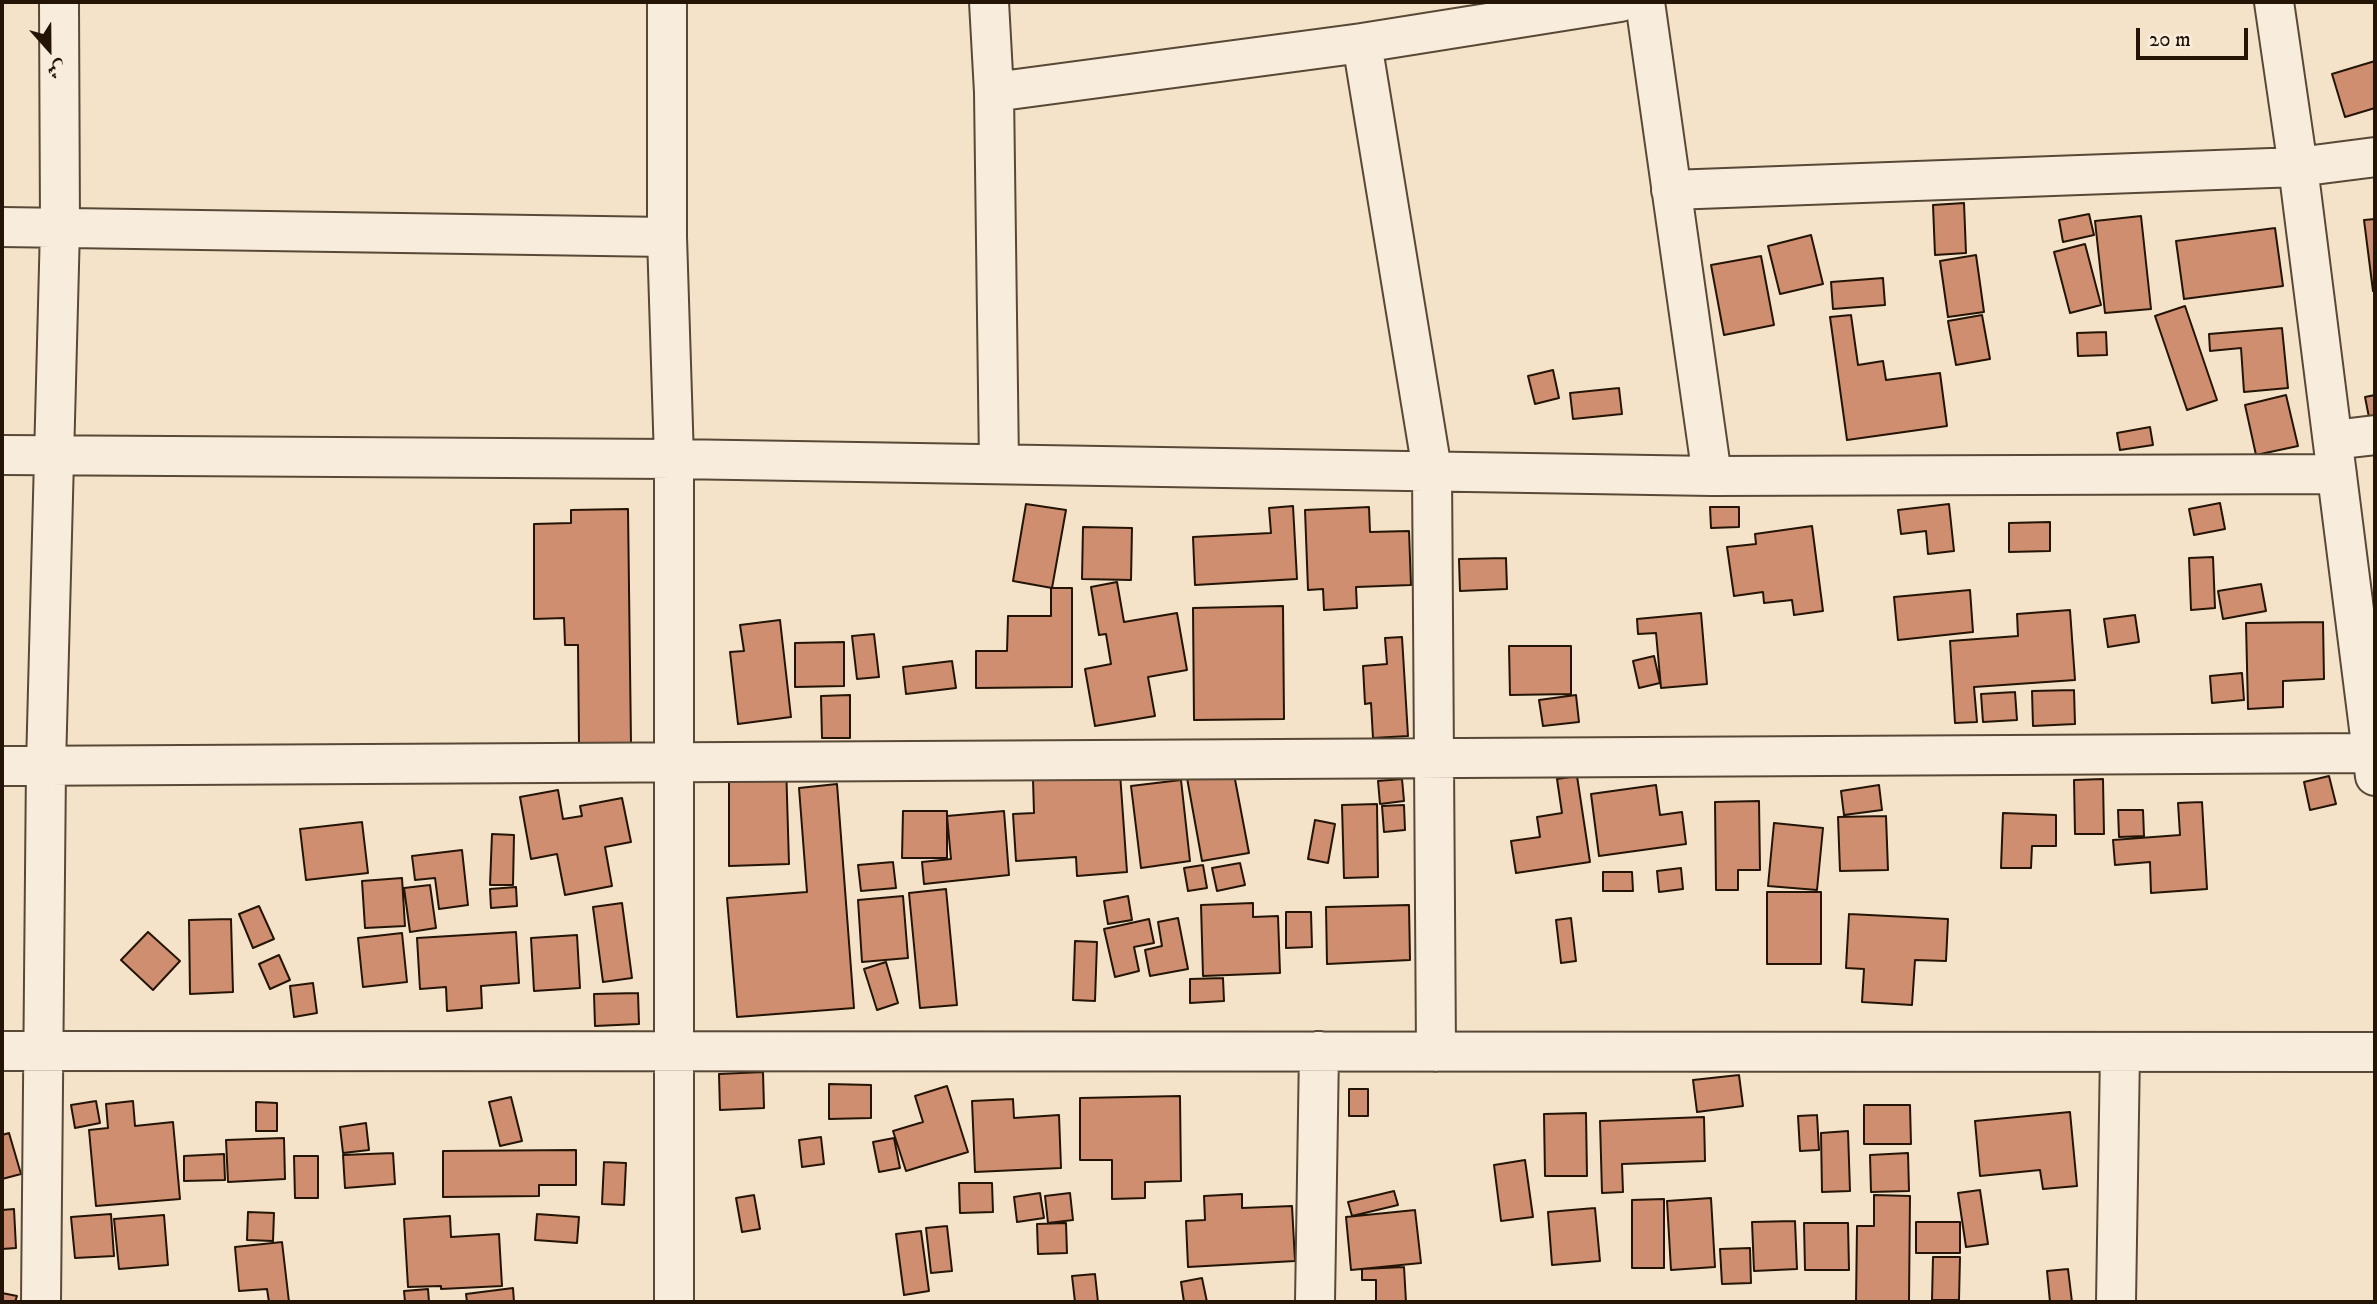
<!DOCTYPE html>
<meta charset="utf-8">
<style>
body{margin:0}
#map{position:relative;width:2377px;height:1304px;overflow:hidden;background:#f5e3c9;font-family:"IM FELL DW Pica",Amiri,serif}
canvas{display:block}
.frame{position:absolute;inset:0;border:4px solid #231405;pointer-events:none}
.north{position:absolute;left:14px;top:14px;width:70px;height:70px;-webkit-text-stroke:5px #f8eddc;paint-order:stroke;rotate:159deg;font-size:19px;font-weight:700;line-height:28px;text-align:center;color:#231405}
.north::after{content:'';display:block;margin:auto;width:24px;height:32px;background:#231405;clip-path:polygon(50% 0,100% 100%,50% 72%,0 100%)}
.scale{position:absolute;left:2136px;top:28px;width:112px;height:32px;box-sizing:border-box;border:4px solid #231405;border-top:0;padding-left:9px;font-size:21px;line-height:24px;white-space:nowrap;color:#231405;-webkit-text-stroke:5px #f8eddc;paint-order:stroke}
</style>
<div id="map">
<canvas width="2377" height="1304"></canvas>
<div class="frame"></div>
<div class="north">ش</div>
<div class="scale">20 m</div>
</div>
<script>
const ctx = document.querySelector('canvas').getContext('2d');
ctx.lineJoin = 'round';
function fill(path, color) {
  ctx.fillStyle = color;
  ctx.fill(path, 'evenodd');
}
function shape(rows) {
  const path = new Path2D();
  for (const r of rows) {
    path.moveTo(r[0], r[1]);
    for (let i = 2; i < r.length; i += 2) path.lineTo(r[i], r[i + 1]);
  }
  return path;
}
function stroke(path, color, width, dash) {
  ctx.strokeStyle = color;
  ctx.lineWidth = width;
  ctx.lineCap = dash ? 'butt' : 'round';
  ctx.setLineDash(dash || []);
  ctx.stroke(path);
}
const building = shape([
 [2375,61,2375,108,2345,117,2332,74,2375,61],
 [1964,203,1966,253,1935,255,1933,205,1964,203],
 [2089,214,2094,235,2063,242,2059,220,2089,214],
 [2141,216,2151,309,2105,313,2095,221,2141,216],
 [2375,219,2375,291,2373,291,2364,220,2375,219],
 [2275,228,2283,286,2184,299,2176,241,2275,228],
 [1811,235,1823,284,1780,294,1768,246,1811,235],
 [2085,244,2101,305,2070,313,2054,252,2085,244],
 [1976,255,1984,312,1948,317,1940,261,1976,255],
 [1761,256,1774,325,1724,335,1711,265,1761,256],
 [1883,278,1885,305,1833,309,1831,282,1883,278],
 [2185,306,2217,400,2187,410,2155,316,2185,306],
 [1851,315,1858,365,1883,361,1886,380,1940,373,1947,426,1847,440,1830,317,1851,315],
 [1982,315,1990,359,1956,365,1948,321,1982,315],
 [2282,328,2288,388,2244,392,2241,348,2210,351,2209,334,2282,328],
 [2106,332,2107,355,2078,356,2077,333,2106,332],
 [1553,370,1559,398,1535,404,1528,376,1553,370],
 [1619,388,1622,414,1573,419,1570,393,1619,388],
 [2286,395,2298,446,2256,455,2245,405,2286,395],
 [2375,395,2375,448,2365,397,2375,395],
 [2150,427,2153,445,2120,450,2117,433,2150,427],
 [2220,503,2225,529,2194,535,2189,509,2220,503],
 [1026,504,1066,510,1052,588,1013,581,1026,504],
 [1949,504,1954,551,1928,554,1926,531,1901,534,1898,510,1949,504],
 [1293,506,1297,579,1195,585,1193,537,1271,533,1269,508,1293,506],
 [1369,507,1370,532,1409,531,1411,585,1356,587,1357,608,1324,610,1323,589,1308,590,1305,510,1369,507],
 [1710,507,1739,507,1739,527,1711,528,1710,507],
 [628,509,631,744,579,745,578,645,565,645,564,618,534,619,534,524,571,523,571,510,628,509],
 [2050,522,2050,551,2009,552,2009,523,2050,522],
 [1812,526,1823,611,1794,615,1792,600,1764,603,1763,592,1734,596,1727,547,1756,544,1755,534,1812,526],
 [1083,527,1132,528,1131,580,1082,579,1083,527],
 [2213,557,2215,608,2191,610,2189,558,2213,557],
 [1506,558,1507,589,1460,591,1459,559,1506,558],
 [1117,582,1124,622,1177,613,1187,670,1148,677,1155,716,1095,726,1085,669,1111,664,1106,634,1099,635,1091,587,1117,582],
 [2261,584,2266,611,2223,619,2218,591,2261,584],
 [1051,588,1072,588,1072,687,976,688,976,651,1007,651,1008,616,1051,616,1051,588],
 [1970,590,1973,632,1898,640,1894,597,1970,590],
 [1283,606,1284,719,1194,720,1193,608,1283,606],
 [2070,610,2075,680,1974,687,1977,722,1955,723,1950,641,2018,636,2017,614,2070,610],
 [1701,613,1707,684,1661,688,1656,633,1638,634,1637,619,1701,613],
 [2135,615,2139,642,2108,647,2104,619,2135,615],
 [780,620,791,717,738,724,730,652,744,651,740,625,780,620],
 [2323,622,2324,679,2283,681,2283,707,2248,709,2246,623,2323,622],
 [874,634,879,677,857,679,852,636,874,634],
 [1402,637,1408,736,1373,738,1371,703,1365,704,1363,666,1387,664,1385,638,1402,637],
 [844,642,844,686,795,687,795,643,844,642],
 [1509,646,1571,646,1571,694,1510,695,1509,646],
 [1654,656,1660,683,1639,688,1633,661,1654,656],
 [952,661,956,688,906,694,903,667,952,661],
 [2242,673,2244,700,2212,703,2210,676,2242,673],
 [2074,690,2075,724,2033,726,2032,691,2074,690],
 [2015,692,2017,720,1983,722,1981,694,2015,692],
 [850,695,850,738,822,738,821,696,850,695],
 [1576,695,1579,722,1543,726,1539,700,1576,695],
 [786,763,789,864,729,866,729,764,786,763],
 [1233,769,1249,853,1202,861,1187,778,1233,769],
 [1120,773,1127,872,1077,876,1076,857,1016,861,1013,814,1034,813,1033,780,1120,773],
 [1577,776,1590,862,1516,873,1511,841,1540,837,1537,817,1562,813,1557,779,1577,776],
 [2329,776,2336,804,2310,810,2304,782,2329,776],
 [1402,779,1404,801,1380,804,1378,781,1402,779],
 [2103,779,2104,834,2075,834,2074,780,2103,779],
 [1181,780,1190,861,1141,868,1131,786,1181,780],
 [837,784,854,1008,737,1017,727,898,807,892,799,788,837,784],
 [1656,785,1660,815,1682,812,1686,844,1599,856,1591,794,1656,785],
 [1879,785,1882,810,1844,815,1841,791,1879,785],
 [558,790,563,819,582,816,580,806,622,798,631,842,605,847,612,886,565,895,557,854,531,859,520,797,558,790],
 [1759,801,1760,870,1738,870,1738,890,1716,890,1715,802,1759,801],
 [2202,802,2207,889,2151,893,2150,862,2115,865,2113,840,2180,835,2178,803,2202,802],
 [1377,804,1378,877,1344,878,1342,805,1377,804],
 [1404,805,1405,830,1384,832,1382,806,1404,805],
 [2118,810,2143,810,2144,836,2119,837,2118,810],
 [903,811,947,811,947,858,902,858,903,811],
 [1004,811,1009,875,924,884,922,862,951,859,947,816,1004,811],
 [2003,813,2056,815,2056,846,2032,846,2031,868,2001,868,2003,813],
 [1886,816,1888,870,1840,871,1838,817,1886,816],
 [1315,820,1335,824,1328,863,1308,859,1315,820],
 [362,822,368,873,306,880,300,829,362,822],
 [1774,823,1823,828,1817,890,1768,886,1774,823],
 [492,834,514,835,513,885,490,885,492,834],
 [462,850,468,905,439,909,435,878,415,880,412,856,462,850],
 [893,862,896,888,861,891,858,865,893,862],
 [1240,863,1245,885,1217,891,1212,868,1240,863],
 [1203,865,1207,888,1188,891,1184,868,1203,865],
 [1681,868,1683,889,1659,892,1657,871,1681,868],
 [1603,872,1632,872,1633,891,1603,891,1603,872],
 [402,878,405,926,365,928,362,881,402,878],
 [430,885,436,928,410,932,404,888,430,885],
 [516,887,517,906,491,908,490,889,516,887],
 [946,889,957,1005,920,1008,909,893,946,889],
 [1767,892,1821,892,1821,964,1767,964,1767,892],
 [903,896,908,958,862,962,858,900,903,896],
 [1128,896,1132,920,1108,924,1104,901,1128,896],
 [622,903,632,978,603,982,593,907,622,903],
 [1253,903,1253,917,1278,916,1280,973,1203,976,1201,905,1253,903],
 [1409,905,1410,960,1327,964,1326,907,1409,905],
 [259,906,274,939,253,948,239,914,259,906],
 [1286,912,1311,912,1312,947,1286,948,1286,912],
 [1849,914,1948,919,1946,961,1915,960,1912,1005,1862,1002,1864,969,1846,968,1849,914],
 [1178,918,1188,969,1150,976,1145,950,1162,946,1158,922,1178,918],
 [1571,918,1576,961,1561,963,1556,920,1571,918],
 [231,919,233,992,190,994,189,920,231,919],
 [1149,919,1154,943,1134,947,1139,971,1115,977,1104,929,1149,919],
 [148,932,180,961,153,990,121,960,148,932],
 [516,932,519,983,481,986,482,1008,447,1011,446,987,420,989,417,938,516,932],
 [402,933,407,982,363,987,358,938,402,933],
 [577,935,580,988,534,991,531,938,577,935],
 [1075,941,1097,942,1095,1001,1073,1000,1075,941],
 [279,955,290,980,270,989,259,964,279,955],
 [886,962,898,1003,877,1010,864,969,886,962],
 [1223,978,1224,1001,1190,1003,1190,979,1223,978],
 [313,983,317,1013,294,1017,290,986,313,983],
 [638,993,639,1024,595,1026,594,994,638,993],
 [763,1072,764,1108,720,1110,719,1074,763,1072],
 [1739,1075,1743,1106,1697,1112,1693,1080,1739,1075],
 [829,1084,871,1085,871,1118,829,1119,829,1084],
 [947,1086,968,1152,906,1171,893,1131,923,1122,915,1096,947,1086],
 [1349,1089,1368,1089,1368,1116,1349,1116,1349,1089],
 [1180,1096,1181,1181,1145,1182,1145,1198,1112,1199,1112,1160,1080,1160,1080,1098,1180,1096],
 [511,1097,522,1141,500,1146,489,1102,511,1097],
 [1013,1099,1014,1118,1059,1115,1061,1168,975,1172,972,1101,1013,1099],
 [96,1101,100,1123,75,1128,71,1105,96,1101],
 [133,1101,135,1126,173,1122,180,1199,96,1206,89,1130,108,1128,106,1104,133,1101],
 [256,1102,277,1103,277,1131,256,1131,256,1102],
 [1864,1105,1910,1105,1911,1144,1864,1144,1864,1105],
 [2070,1112,2077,1186,2043,1189,2040,1170,1980,1176,1975,1121,2070,1112],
 [1586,1113,1587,1176,1545,1176,1544,1114,1586,1113],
 [1817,1115,1819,1150,1800,1151,1798,1116,1817,1115],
 [1704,1117,1705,1161,1622,1164,1623,1192,1602,1193,1600,1121,1704,1117],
 [366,1123,369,1150,343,1153,340,1127,366,1123],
 [1848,1131,1850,1191,1822,1192,1821,1133,1848,1131],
 [9,1133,21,1174,2,1179,2,1135,9,1133],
 [821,1137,824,1164,802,1167,799,1140,821,1137],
 [284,1138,285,1179,228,1182,226,1140,284,1138],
 [894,1138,900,1168,879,1172,873,1142,894,1138],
 [576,1150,576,1185,539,1185,539,1196,443,1197,443,1151,576,1150],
 [393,1153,395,1184,345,1188,343,1155,393,1153],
 [1908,1153,1909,1191,1871,1192,1870,1155,1908,1153],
 [224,1154,225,1180,184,1181,184,1156,224,1154],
 [294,1156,318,1156,318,1198,295,1198,294,1156],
 [1525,1160,1533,1217,1501,1221,1494,1165,1525,1160],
 [604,1162,626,1163,624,1205,602,1204,604,1162],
 [959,1183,992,1183,993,1212,960,1213,959,1183],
 [1980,1190,1988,1244,1966,1247,1958,1193,1980,1190],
 [1394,1191,1398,1205,1352,1216,1348,1202,1394,1191],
 [1040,1193,1044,1218,1017,1222,1014,1197,1040,1193],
 [1070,1193,1073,1220,1048,1223,1045,1196,1070,1193],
 [1242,1194,1242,1208,1292,1206,1295,1261,1188,1267,1186,1221,1205,1220,1204,1196,1242,1194],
 [754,1195,760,1229,742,1232,736,1198,754,1195],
 [1874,1195,1910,1196,1909,1302,1856,1302,1857,1226,1874,1226,1874,1195],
 [1711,1198,1715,1267,1671,1270,1667,1201,1711,1198],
 [1664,1199,1664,1268,1632,1268,1632,1200,1664,1199],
 [1595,1208,1600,1261,1552,1265,1548,1212,1595,1208],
 [14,1209,16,1248,2,1249,2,1210,14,1209],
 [1415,1210,1421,1263,1351,1270,1346,1217,1415,1210],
 [248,1212,274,1213,273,1241,247,1240,248,1212],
 [111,1214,114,1256,75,1258,71,1217,111,1214],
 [537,1214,579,1217,577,1243,535,1240,537,1214],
 [164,1215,168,1265,119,1269,114,1219,164,1215],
 [450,1216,451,1237,499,1234,502,1286,441,1289,441,1286,408,1287,404,1219,450,1216],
 [1795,1221,1797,1269,1754,1271,1752,1222,1795,1221],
 [1916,1222,1960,1222,1960,1253,1916,1253,1916,1222],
 [1066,1223,1067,1253,1038,1254,1037,1224,1066,1223],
 [1804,1223,1848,1223,1849,1270,1805,1270,1804,1223],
 [947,1226,952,1271,931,1273,926,1228,947,1226],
 [921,1231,929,1291,904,1295,896,1234,921,1231],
 [282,1242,289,1302,269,1302,267,1289,239,1291,235,1247,282,1242],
 [1750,1248,1751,1283,1722,1284,1720,1249,1750,1248],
 [1933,1257,1960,1257,1959,1300,1932,1300,1933,1257],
 [1404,1267,1406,1302,1376,1302,1376,1280,1362,1280,1362,1269,1404,1267],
 [2068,1269,2072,1302,2050,1302,2047,1271,2068,1269],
 [1095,1274,1098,1302,1075,1302,1072,1276,1095,1274],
 [1202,1278,1207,1302,1184,1302,1181,1282,1202,1278],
 [513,1288,514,1302,467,1302,466,1294,513,1288],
 [428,1289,429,1302,405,1302,404,1291,428,1289],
 [2,1293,17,1296,15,1302,2,1302,2,1293]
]);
fill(building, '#cf8e6f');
stroke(building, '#231405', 2);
const street = shape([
 [667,2,667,237,674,459,674,1302],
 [989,2,994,92,999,464],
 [1645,2,1712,476],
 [2274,2,2298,167,2375,776],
 [1362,43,1432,470,1436,1052],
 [994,92,1362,43,1620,2],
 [1671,190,2298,167,2375,157],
 [2,227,667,237],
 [2333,440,2375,435],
 [2,455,674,459,1712,476,2337,474],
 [2,766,2372,753],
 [2,1051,2375,1052],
 [41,1302,46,766,60,228,59,2],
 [1315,1302,1319,1051],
 [2116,1302,2120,1052]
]);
stroke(street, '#584836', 42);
stroke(street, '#f8eddc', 38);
</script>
